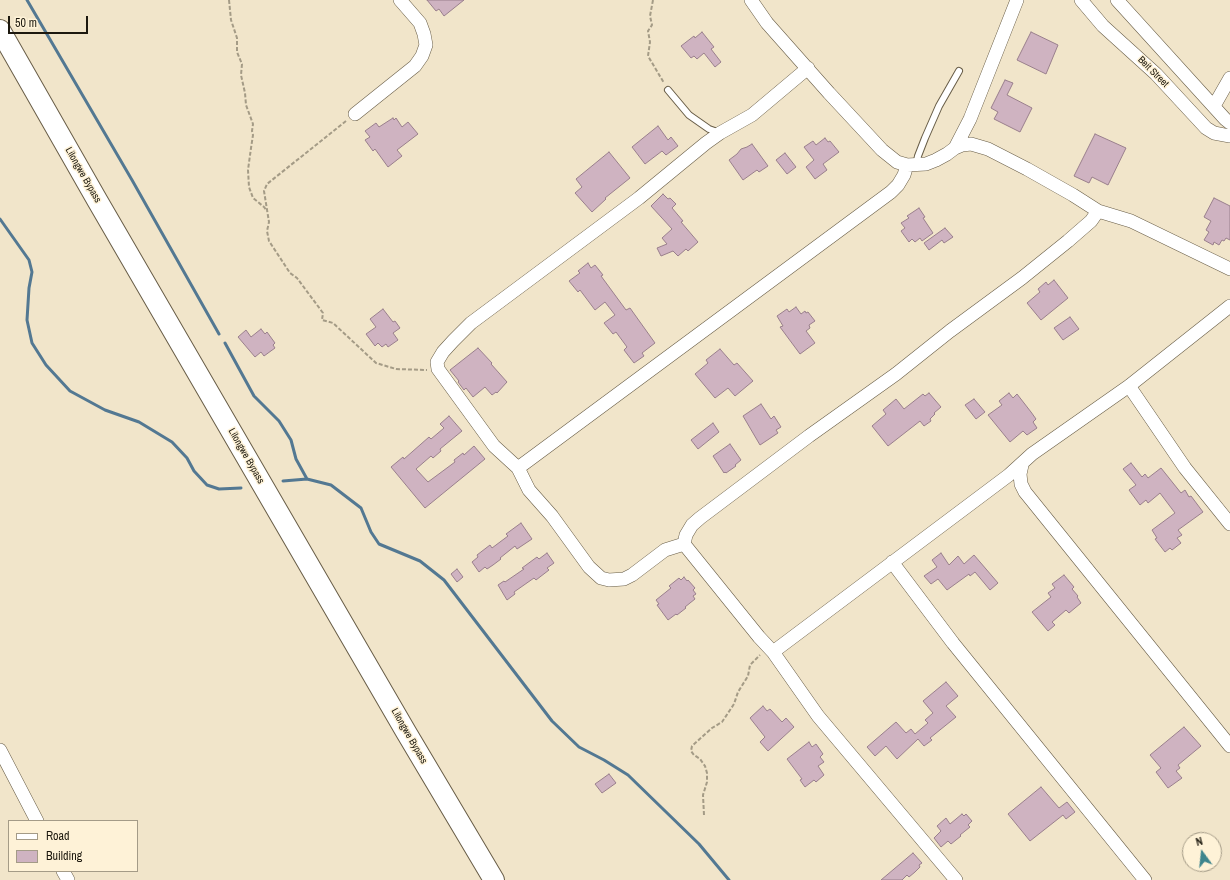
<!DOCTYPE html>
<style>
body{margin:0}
#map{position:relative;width:1230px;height:880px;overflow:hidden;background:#f1e5ca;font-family:"Archivo Narrow",sans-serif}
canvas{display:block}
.legend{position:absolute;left:8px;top:820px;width:130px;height:52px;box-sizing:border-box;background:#fef2d7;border:1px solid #a49b87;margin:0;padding:5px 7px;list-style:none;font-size:12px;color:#1c180e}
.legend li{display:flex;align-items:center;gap:8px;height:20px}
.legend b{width:20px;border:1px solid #a49b87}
.north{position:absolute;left:1182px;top:832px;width:40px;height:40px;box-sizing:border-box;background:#fef2d7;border:1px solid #a49b87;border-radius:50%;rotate:345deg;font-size:11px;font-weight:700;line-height:16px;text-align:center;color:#1c180e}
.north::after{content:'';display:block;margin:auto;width:14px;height:18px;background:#3e858d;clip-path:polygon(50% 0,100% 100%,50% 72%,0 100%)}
.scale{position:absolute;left:8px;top:16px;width:80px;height:18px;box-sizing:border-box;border:2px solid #1c180e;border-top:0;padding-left:5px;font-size:12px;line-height:14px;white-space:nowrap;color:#1c180e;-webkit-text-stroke:3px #fef2d7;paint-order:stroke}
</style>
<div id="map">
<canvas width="1230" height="880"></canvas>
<ul class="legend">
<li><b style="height:5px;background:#fff"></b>Road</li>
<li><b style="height:11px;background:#cfb3c1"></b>Building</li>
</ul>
<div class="north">N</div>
<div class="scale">50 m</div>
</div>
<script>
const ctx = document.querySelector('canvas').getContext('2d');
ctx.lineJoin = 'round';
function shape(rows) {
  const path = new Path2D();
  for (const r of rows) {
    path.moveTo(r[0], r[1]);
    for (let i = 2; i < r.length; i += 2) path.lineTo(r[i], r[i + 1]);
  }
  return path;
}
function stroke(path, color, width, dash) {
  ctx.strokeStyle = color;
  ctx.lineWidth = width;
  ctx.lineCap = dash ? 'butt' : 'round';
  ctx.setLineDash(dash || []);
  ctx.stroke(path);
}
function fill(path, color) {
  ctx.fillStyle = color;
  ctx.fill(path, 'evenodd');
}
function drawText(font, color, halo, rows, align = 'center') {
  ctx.font = font + ' "Archivo Narrow",sans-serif';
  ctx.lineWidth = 3;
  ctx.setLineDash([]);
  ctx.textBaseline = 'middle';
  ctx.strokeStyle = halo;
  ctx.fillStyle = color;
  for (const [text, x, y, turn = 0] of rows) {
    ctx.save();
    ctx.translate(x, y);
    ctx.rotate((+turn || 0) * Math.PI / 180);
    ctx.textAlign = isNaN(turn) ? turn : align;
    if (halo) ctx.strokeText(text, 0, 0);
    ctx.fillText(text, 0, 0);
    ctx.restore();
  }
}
stroke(shape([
 [27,0,132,180,219,334],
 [0,219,29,260,32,272,29,288,27,320,32,343,46,365,70,391,105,410,139,422,172,442,187,458,194,471,207,485,219,489,241,488],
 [225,343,254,396,279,421,291,440,296,459,307,479],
 [283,481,307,479,331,485,361,508,371,532,379,544,420,561,444,580,552,721,579,747,604,760,628,775,699,844,729,880]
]), '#537892', 3);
const building = shape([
 [427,0,464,0,444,16,439,9,436,11,427,0],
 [702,32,714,47,711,49,721,62,715,67,704,53,697,59,694,56,691,58,681,46,694,36,695,38,702,32],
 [1031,32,1058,45,1046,74,1017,60,1031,32],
 [1005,80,1013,83,1007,95,1032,108,1020,132,994,119,998,112,991,108,1005,80],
 [393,118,394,120,396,118,402,127,408,122,418,134,397,150,402,156,388,167,375,149,373,151,365,140,370,137,365,131,376,123,379,127,393,118],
 [658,126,668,140,671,137,678,146,666,155,662,151,645,164,632,147,658,126],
 [1095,134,1126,148,1108,185,1092,177,1089,183,1074,176,1095,134],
 [825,138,828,142,830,141,839,152,823,164,827,170,815,179,806,167,814,160,804,147,813,141,816,145,825,138],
 [752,144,768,166,759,172,757,170,743,180,729,160,737,154,741,149,747,147,752,144],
 [609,152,630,178,605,198,606,199,592,212,575,193,582,187,576,179,609,152],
 [785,153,796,167,787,174,776,160,785,153],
 [663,194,668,199,670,198,676,204,672,208,683,221,681,222,698,242,688,251,686,249,678,256,673,251,661,256,657,248,667,244,662,238,672,229,651,206,663,194],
 [1214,198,1230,206,1230,240,1226,238,1224,241,1222,240,1219,245,1214,242,1213,245,1204,240,1209,232,1206,230,1211,221,1204,217,1214,198],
 [919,208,925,217,923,218,933,233,922,241,920,238,915,242,912,239,909,242,901,231,905,228,901,223,909,218,907,216,919,208],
 [945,228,953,237,944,243,942,240,929,250,924,243,945,228],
 [588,263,591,268,595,265,603,275,601,276,626,310,630,308,655,343,642,353,644,356,634,363,624,350,627,347,616,332,613,334,604,323,615,315,605,302,595,310,580,290,578,292,569,281,580,273,578,271,588,263],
 [1054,280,1068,298,1041,320,1027,303,1040,292,1038,289,1046,282,1048,285,1054,280],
 [796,307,801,314,805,311,806,313,808,312,815,321,809,325,810,328,806,331,815,343,800,354,780,327,783,326,777,316,787,309,789,312,796,307],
 [383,309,393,322,395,321,400,328,393,333,398,340,388,347,386,344,382,347,378,343,375,346,366,334,376,327,370,319,383,309],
 [1070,317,1079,329,1063,340,1054,328,1070,317],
 [261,329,265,334,267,332,275,343,273,345,275,348,264,356,261,352,255,357,238,337,246,330,251,337,261,329],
 [478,348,492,363,491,364,507,382,497,393,496,392,492,395,485,387,473,397,466,388,464,390,458,382,459,381,450,370,478,348],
 [720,349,734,365,737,363,753,381,735,396,728,388,715,398,695,374,708,363,706,360,720,349],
 [929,393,941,407,934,413,935,414,930,419,931,421,924,426,920,421,888,446,872,426,886,414,883,410,896,399,904,409,923,394,925,396,929,393],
 [1009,393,1013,398,1017,394,1031,412,1036,419,1033,422,1037,428,1027,435,1023,431,1010,442,988,415,1002,405,999,401,1009,393],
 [974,399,985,412,976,419,965,405,974,399],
 [761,404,771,419,774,416,781,427,776,430,778,433,760,445,743,416,761,404],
 [449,416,462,431,440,449,441,451,433,458,431,456,416,469,428,482,455,462,454,460,463,453,464,455,474,446,485,459,425,508,391,467,403,457,404,459,429,437,431,439,444,428,440,424,449,416],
 [713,423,719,432,698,449,691,440,713,423],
 [730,444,741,460,735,465,736,466,726,473,725,472,724,473,713,456,730,444],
 [1131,463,1142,477,1145,474,1148,478,1161,468,1181,493,1185,490,1189,497,1191,496,1203,512,1178,530,1182,535,1177,538,1181,543,1172,550,1170,548,1165,552,1155,539,1157,538,1152,530,1175,513,1160,493,1148,503,1146,500,1140,505,1129,490,1136,485,1123,469,1131,463],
 [521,523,532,539,517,549,515,546,500,558,501,559,493,565,487,569,485,567,479,572,472,562,478,557,477,555,490,545,492,548,508,536,506,534,521,523],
 [547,553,554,563,547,568,549,570,536,580,534,578,514,592,515,594,507,600,498,585,504,581,505,582,524,569,522,568,537,557,539,559,547,553],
 [941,553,949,565,958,556,964,564,974,555,998,583,990,590,975,572,970,576,969,574,947,590,938,579,931,584,924,576,937,567,932,560,941,553],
 [457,569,463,577,457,582,451,574,457,569],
 [1064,575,1074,587,1072,589,1078,596,1077,597,1081,603,1069,613,1066,610,1052,622,1055,625,1048,631,1032,612,1051,597,1048,593,1055,588,1052,584,1064,575],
 [684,577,687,581,688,580,695,588,693,590,696,594,693,596,695,599,685,607,686,608,677,615,676,614,668,620,657,605,659,604,656,600,671,588,669,586,679,578,681,580,684,577],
 [946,682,958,696,946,706,956,717,930,738,932,740,924,746,918,739,897,759,886,746,875,756,867,747,896,722,906,733,911,729,915,734,928,723,925,720,933,713,923,701,946,682],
 [763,706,767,711,770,709,782,722,786,718,794,727,768,751,760,742,765,737,750,718,763,706],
 [1184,727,1201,746,1178,765,1180,768,1176,771,1182,778,1168,788,1156,772,1161,768,1150,755,1184,727],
 [809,742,812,747,816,744,823,754,820,757,824,762,818,766,824,775,816,782,814,780,805,787,800,780,802,779,787,759,809,742],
 [609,774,616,783,602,793,595,784,609,774],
 [1041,787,1059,808,1067,802,1075,812,1066,819,1063,815,1030,841,1008,814,1041,787],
 [962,814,964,816,966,814,972,821,968,825,970,827,960,835,961,836,951,844,948,841,941,847,934,838,941,831,937,826,946,818,950,824,962,814],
 [913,853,922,863,919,865,920,867,915,872,909,877,907,875,902,880,881,880,913,853]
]);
fill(building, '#cfb3c1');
stroke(building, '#997f8c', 1);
const service = shape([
 [668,90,689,115,709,129,720,133],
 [916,165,918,156,925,138,939,106,959,71]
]);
const minor = shape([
 [751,0,767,23,829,93,882,150,897,162,907,165,926,164,936,160,947,154,955,148,962,145,971,144,988,149,1027,169,1073,195,1098,211,1131,221,1230,269],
 [1081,0,1103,26,1156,74,1206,128,1214,133,1230,136],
 [1117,0,1225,119,1230,123],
 [1214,106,1230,78],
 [355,114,415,66,422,56,426,45,424,34,420,23,400,0],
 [955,148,970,119,1017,0],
 [1129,386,1185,468,1230,524],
 [1022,465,1020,474,1021,484,1025,492,1230,746],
 [518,468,891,192,898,185,904,175,907,165],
 [684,544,665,550,632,575,624,579,609,580,601,578,589,567,552,516,529,490,518,468,494,446,438,369,437,362,443,352,453,341,471,323,639,198,706,143,720,133,752,115,808,68],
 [684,544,686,535,692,525,700,518,809,436,896,374,950,331,1022,278,1068,241,1091,221,1098,211],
 [684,544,759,637,773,652,818,716,956,880],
 [892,562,953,643,1145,880],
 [773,652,1009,475,1032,454,1129,386,1230,306],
 [0,750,37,821],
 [63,871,68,880]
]);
const primary = shape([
 [0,30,97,200,406,732,494,880]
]);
stroke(service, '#685d47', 8);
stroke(minor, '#685d47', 14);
stroke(primary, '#685d47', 22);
stroke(shape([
 [229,0,231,20,237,38,237,52,242,64,241,75,245,93,246,105,253,124,252,131,253,135,251,148,248,170,249,187,253,198,264,207,267,211],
 [653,0,650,16,652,25,648,31,650,42,648,56,664,83],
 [346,121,267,184,264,191,269,222,267,231,269,241,290,273,297,278,323,313,322,320,333,323,376,363,396,369,427,370],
 [704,815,703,795,707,782,707,773,705,766,700,759,694,755,691,751,692,746,712,728,722,722,734,704,738,692,748,676,750,665,760,655]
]), '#a49b86', 2, [4, 2]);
stroke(service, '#fff', 6);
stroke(minor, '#fff', 13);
stroke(primary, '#fff', 20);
drawText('10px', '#1c180e', '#fef2d7', [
 ["Beit Street",1153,72,45],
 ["Lilongwe Bypass",83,175,60],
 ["Lilongwe Bypass",246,456,60],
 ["Lilongwe Bypass",409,736,60]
]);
</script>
